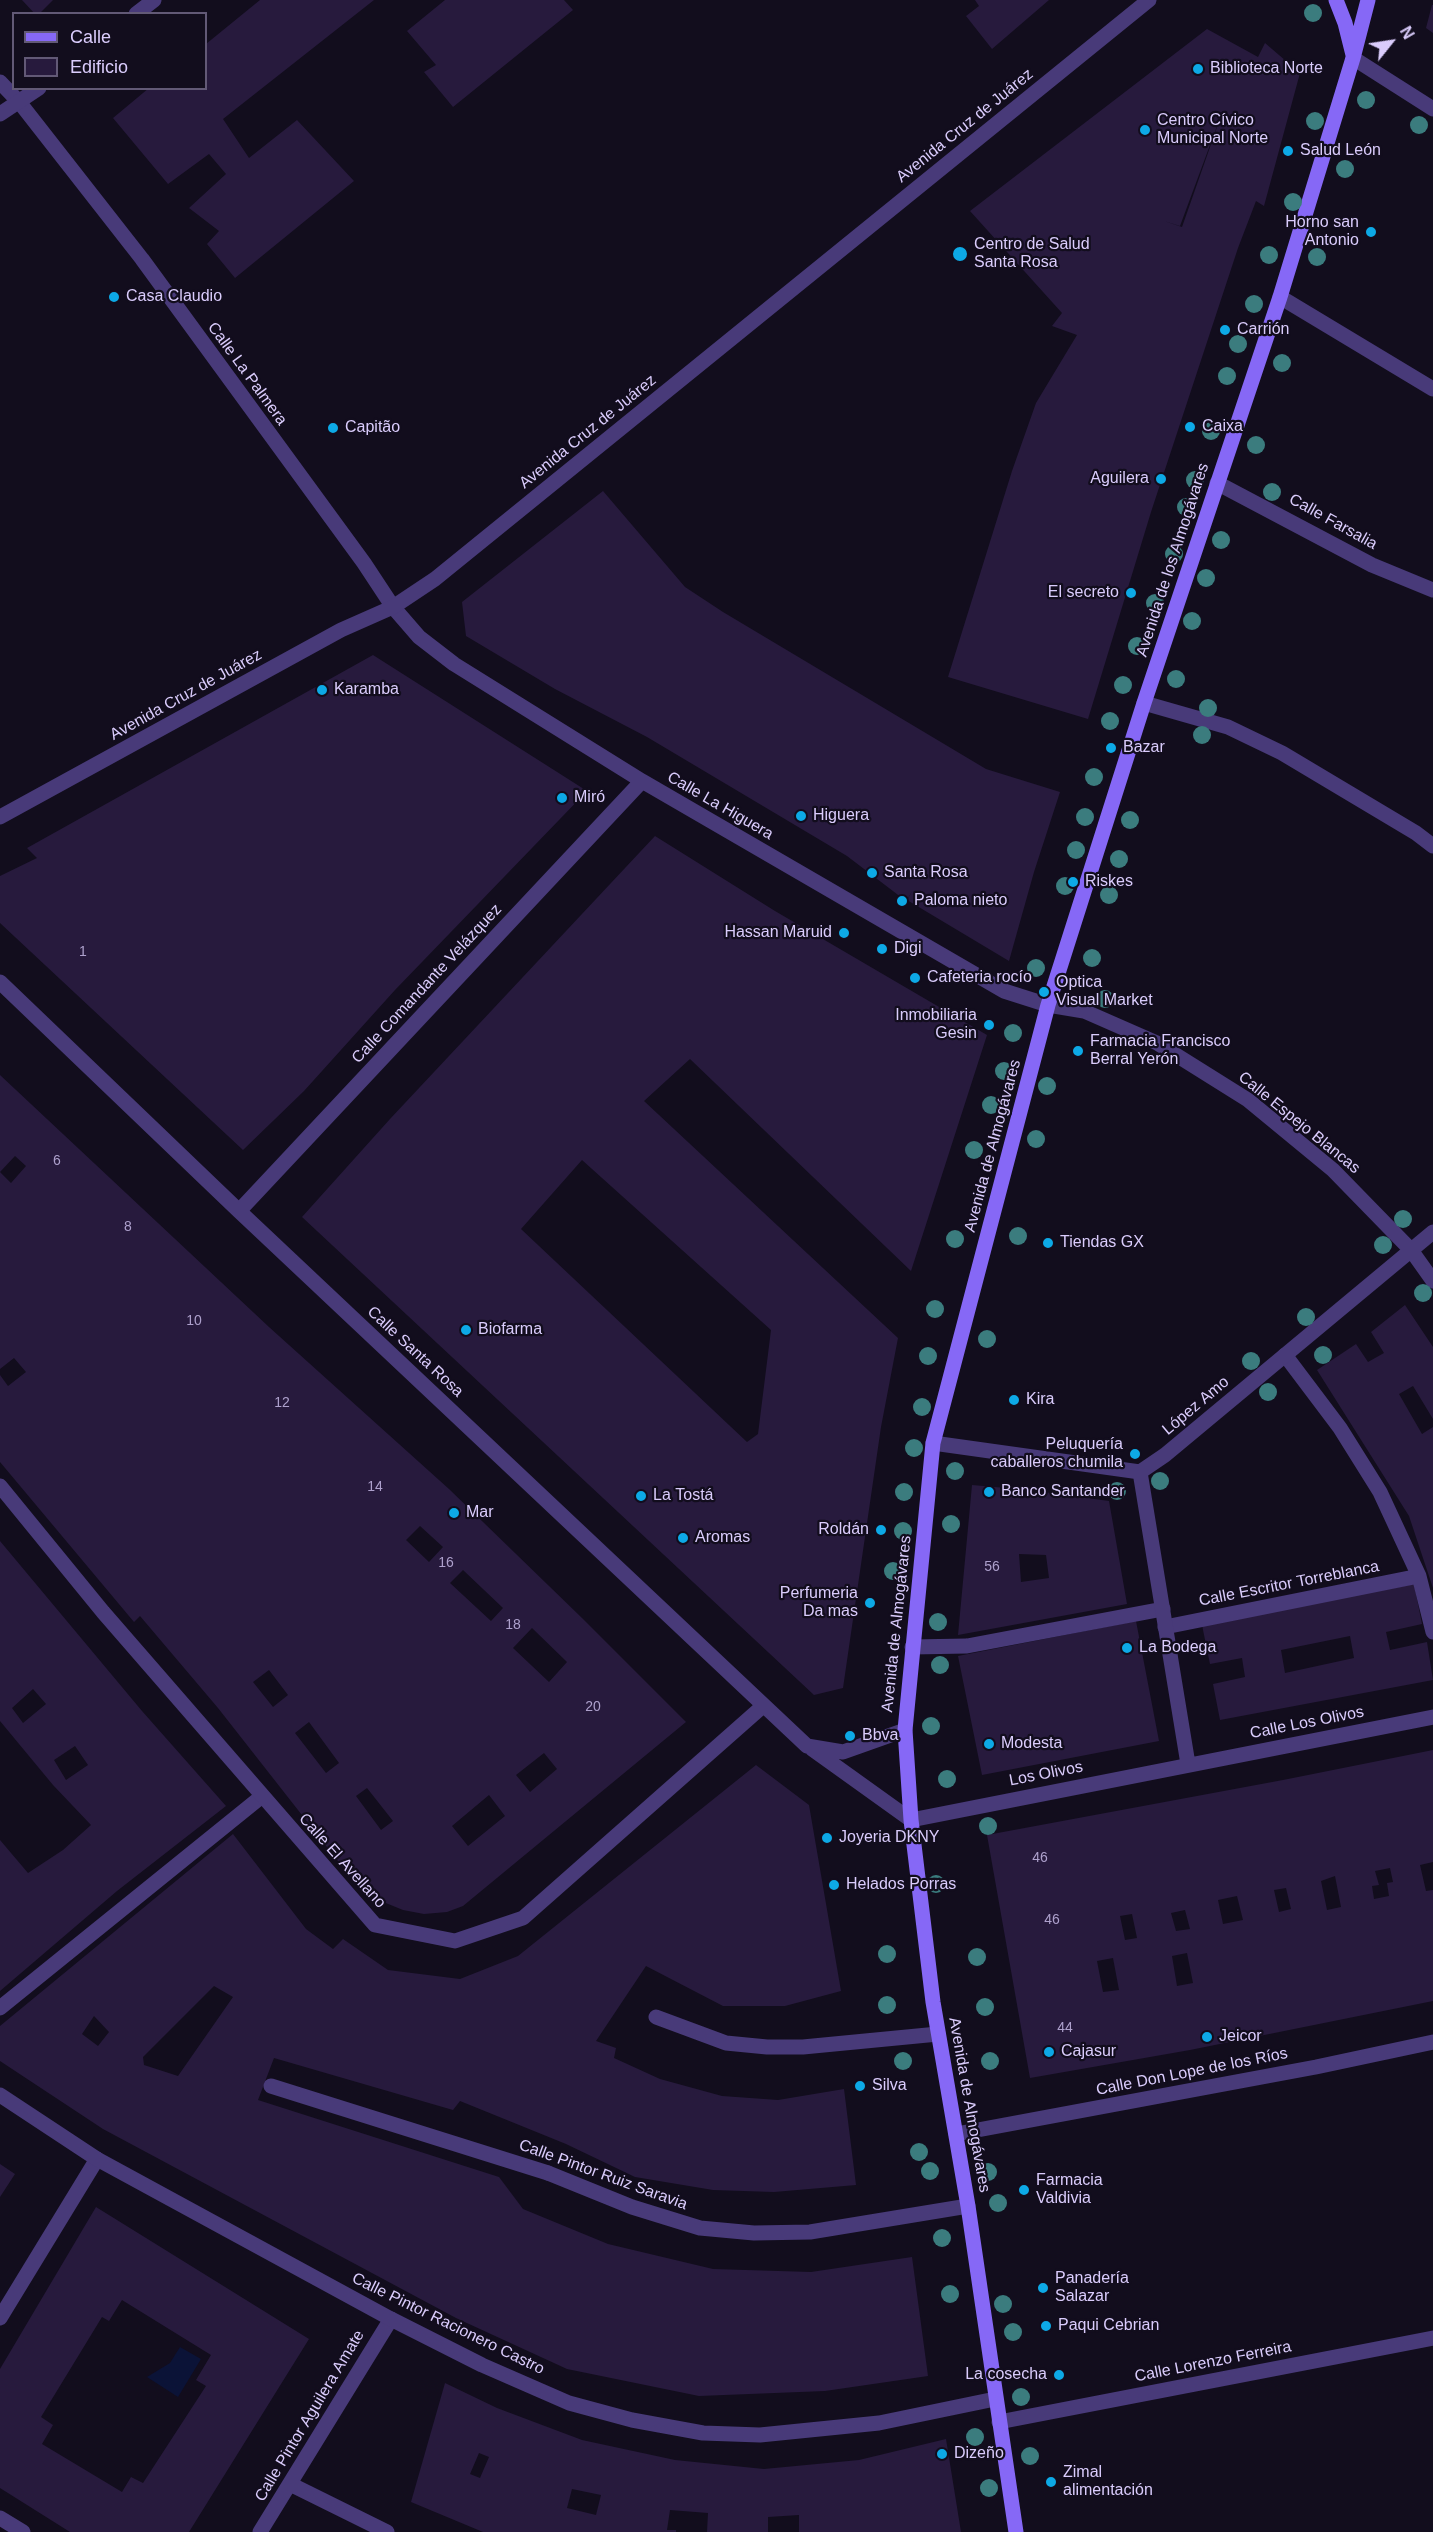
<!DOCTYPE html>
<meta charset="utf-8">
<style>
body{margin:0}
#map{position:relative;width:1433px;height:2532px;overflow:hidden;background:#120d1d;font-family:Helvetica,sans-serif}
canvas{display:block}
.legend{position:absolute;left:12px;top:12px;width:195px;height:78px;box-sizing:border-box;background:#120d1d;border:2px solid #625976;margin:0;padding:8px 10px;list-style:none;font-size:18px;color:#daccfc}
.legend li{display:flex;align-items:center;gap:12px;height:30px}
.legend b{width:30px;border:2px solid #625976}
.north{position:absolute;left:1361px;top:12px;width:60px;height:60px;-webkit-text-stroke:4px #120d1d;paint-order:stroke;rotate:60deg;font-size:16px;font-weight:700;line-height:24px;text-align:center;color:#daccfc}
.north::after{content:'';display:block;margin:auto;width:21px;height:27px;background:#daccfc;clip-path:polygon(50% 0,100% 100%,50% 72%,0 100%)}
</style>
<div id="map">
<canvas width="1433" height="2532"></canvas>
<ul class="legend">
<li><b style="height:8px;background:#8668f6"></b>Calle</li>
<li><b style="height:16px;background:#271a3d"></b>Edificio</li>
</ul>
<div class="north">N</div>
</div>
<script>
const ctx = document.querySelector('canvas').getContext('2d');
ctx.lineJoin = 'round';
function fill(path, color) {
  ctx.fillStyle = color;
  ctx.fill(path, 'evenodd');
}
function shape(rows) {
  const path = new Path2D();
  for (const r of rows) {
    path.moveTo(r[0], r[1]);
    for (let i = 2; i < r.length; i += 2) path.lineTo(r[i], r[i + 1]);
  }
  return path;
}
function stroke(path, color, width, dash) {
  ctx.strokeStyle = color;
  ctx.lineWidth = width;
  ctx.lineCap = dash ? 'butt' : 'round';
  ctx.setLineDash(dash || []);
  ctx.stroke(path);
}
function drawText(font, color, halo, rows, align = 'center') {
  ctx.font = font + ' Helvetica,sans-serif';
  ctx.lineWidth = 4.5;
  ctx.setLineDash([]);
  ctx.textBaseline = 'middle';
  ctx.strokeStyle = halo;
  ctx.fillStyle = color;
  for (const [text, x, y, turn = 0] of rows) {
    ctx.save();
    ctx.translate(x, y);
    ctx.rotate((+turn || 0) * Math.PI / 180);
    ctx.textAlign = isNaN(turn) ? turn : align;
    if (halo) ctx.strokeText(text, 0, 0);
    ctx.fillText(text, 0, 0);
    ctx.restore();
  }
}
fill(shape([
 [180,2347,201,2359,178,2397,147,2377,170,2363]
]), '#0b1337');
fill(shape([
 [22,0,53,0,39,14,35,14],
 [260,0,374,0,223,119,249,158,297,120,354,181,235,278,207,244,219,231,189,208,226,174,209,154,168,184,113,118,149,88,206,88,206,44],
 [445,0,564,0,573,10,453,107,424,72,436,65,407,31],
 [975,0,1049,0,992,49,966,16,979,6],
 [1432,5,1433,5,1433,33,1426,28],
 [1207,29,1258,57,1265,43,1300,73,1264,206,1256,201,1238,248,1151,512,1088,719,948,677,1012,471,1036,403,1077,335,1052,326,1062,313,970,211],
 [1223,110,1182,227,1164,221,1180,226],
 [603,491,685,587,723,612,986,769,1060,792,1034,872,1009,961,907,900,913,890,906,901,847,856,647,737,555,689,466,636,462,602],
 [373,655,587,791,395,990,304,1091,243,1150,0,923,0,876,37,858,27,848],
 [655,836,775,911,987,1035,911,1271,690,1059,644,1101,898,1338,881,1427,843,1688,814,1695,302,1217,390,1119],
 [582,1160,771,1330,758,1434,747,1442,521,1229],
 [0,1075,269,1327,449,1489,582,1618,686,1722,463,1906,447,1912,424,1914,403,1910,376,1899,356,1884,218,1708,140,1616,134,1622,0,1462,0,1375,8,1386,26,1372,14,1358,0,1369,0,1172,11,1183,26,1166,15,1156,0,1172],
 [420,1526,443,1547,429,1562,406,1540],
 [463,1570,503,1608,491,1621,450,1583],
 [532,1628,567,1662,549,1682,513,1648],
 [269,1670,288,1695,273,1707,253,1682],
 [309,1722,339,1763,326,1773,295,1733],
 [544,1753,557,1769,530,1792,516,1775],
 [367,1788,393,1821,381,1830,356,1796],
 [489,1795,505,1816,468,1846,452,1826],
 [1405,1305,1433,1347,1433,1419,1413,1386,1399,1394,1422,1434,1433,1427,1433,1588,1409,1516,1317,1370,1356,1344,1368,1362,1384,1353,1371,1332],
 [972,1485,1029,1490,1109,1501,1127,1604,958,1635],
 [1019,1554,1046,1555,1049,1578,1021,1582],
 [0,1541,142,1711,226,1806,117,1891,0,1991,0,1840,28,1873,63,1850,91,1825,53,1785,0,1721],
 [33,1689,46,1704,23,1723,12,1708],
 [75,1746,88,1765,66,1780,54,1760],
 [1414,1584,1422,1624,1386,1632,1390,1650,1427,1642,1433,1680,1220,1720,1213,1684,1245,1677,1242,1658,1210,1664,1202,1625],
 [1350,1636,1354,1658,1285,1673,1281,1650],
 [1136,1621,1159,1741,982,1775,958,1656],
 [1433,1750,1433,1862,1420,1865,1426,1891,1433,1890,1433,2001,1190,2050,1030,2078,987,1835,1283,1780],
 [1390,1868,1393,1882,1387,1883,1389,1896,1374,1899,1372,1886,1379,1885,1375,1871],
 [1335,1876,1341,1907,1327,1910,1321,1881],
 [1286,1888,1291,1909,1279,1912,1274,1890],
 [1237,1896,1243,1920,1223,1924,1218,1900],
 [1185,1910,1190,1929,1176,1931,1171,1913],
 [1132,1914,1137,1938,1125,1940,1120,1916],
 [1187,1953,1193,1983,1177,1986,1172,1956],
 [1113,1958,1119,1990,1103,1992,1097,1961],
 [756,1765,809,1805,841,1991,785,2006,723,2006,646,1966,596,2041,616,2048,614,2058,660,2079,722,2096,778,2100,844,2089,856,2185,774,2192,713,2190,635,2177,566,2144,460,2101,453,2110,274,2058,258,2100,499,2177,523,2209,608,2244,713,2269,811,2272,912,2257,928,2376,825,2391,699,2396,567,2369,456,2318,103,2129,0,2061,0,2026,233,1834,306,1929,333,1949,343,1939,388,1970,460,1979,518,1956],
 [214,1986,233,1997,178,2076,144,2065,143,2057],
 [94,2016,109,2032,98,2046,82,2034],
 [0,2164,15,2174,0,2197],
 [96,2207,309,2339,189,2532,70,2532,0,2488,0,2369],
 [122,2300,211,2355,196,2380,206,2386,143,2483,131,2477,122,2492,42,2444,53,2425,41,2417,102,2317,109,2321],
 [445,2383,497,2408,582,2440,675,2460,764,2469,859,2460,946,2439,961,2532,799,2532,799,2515,768,2517,768,2532,707,2532,708,2513,670,2510,667,2530,676,2530,676,2532,483,2532,411,2502],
 [479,2453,489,2457,480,2478,470,2474],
 [572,2489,601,2495,596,2515,567,2508]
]), '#271a3d');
stroke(shape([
 [1217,483,1372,565,1433,590],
 [1285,1355,1340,1428,1380,1492,1419,1576,1433,1632],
 [1165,1627,1419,1576],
 [912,1647,967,1646,1163,1609],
 [0,2008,261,1797],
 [271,2086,548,2173]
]), '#483a79', 15);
stroke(shape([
 [0,82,20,103,142,259,364,563,393,607,419,637,454,664,642,781,1004,991,1048,1005,1084,1011,1157,1043,1248,1100,1333,1170,1411,1250,1433,1281],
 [1280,297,1433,389],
 [1144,703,1228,727,1282,753,1416,833,1433,846],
 [0,982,239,1211,807,1746,843,1752,905,1730],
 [239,1211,642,781],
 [933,1443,1140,1472,1165,1455,1433,1232],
 [1140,1472,1188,1764],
 [0,1486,103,1612,375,1925,455,1941,523,1918,763,1706],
 [812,1749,911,1820,1433,1717],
 [656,2017,726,2043,767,2047,803,2047,938,2034],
 [548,2173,632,2207,700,2228,754,2233,810,2232,968,2206],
 [0,2318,97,2159],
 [290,2484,387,2532],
 [0,2518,23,2532],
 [260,2532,391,2319]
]), '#483a79', 15);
stroke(shape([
 [136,14,154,0],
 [1353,58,1433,109],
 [0,114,39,88],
 [0,817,341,630,393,607,435,579,1149,0],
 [0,2095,97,2159,391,2319,482,2365,569,2403,632,2420,703,2433,760,2435,879,2423,995,2399],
 [956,2134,1316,2067,1433,2042],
 [999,2422,1433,2338]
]), '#483a79', 15);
stroke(shape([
 [1336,0,1345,23,1353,55],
 [1016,2532,968,2206,933,2002,911,1820,905,1730,933,1443,1048,1005,1144,703,1280,297,1353,58,1368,0]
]), '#8668f6', 15);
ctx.fillStyle = '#3b7c7e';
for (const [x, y] of [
 [1313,13],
 [1366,100],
 [1315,121],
 [1419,125],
 [1345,169],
 [1293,202],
 [1269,255],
 [1317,257],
 [1254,304],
 [1238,344],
 [1282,363],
 [1227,376],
 [1211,431],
 [1256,445],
 [1195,480],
 [1272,492],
 [1186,507],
 [1221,540],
 [1174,554],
 [1206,578],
 [1155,603],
 [1192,621],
 [1137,646],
 [1176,679],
 [1123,685],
 [1208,708],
 [1110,721],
 [1202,735],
 [1094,777],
 [1085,817],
 [1130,820],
 [1076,850],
 [1119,859],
 [1065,886],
 [1109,895],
 [1092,958],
 [1036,968],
 [1105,999],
 [1013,1033],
 [1004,1071],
 [1047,1086],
 [991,1105],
 [1036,1139],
 [974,1150],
 [1403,1219],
 [1018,1236],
 [955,1239],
 [1383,1245],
 [1423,1293],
 [935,1309],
 [1306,1317],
 [987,1339],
 [1323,1355],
 [928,1356],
 [1251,1361],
 [1268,1392],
 [922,1407],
 [914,1448],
 [955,1471],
 [1160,1481],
 [1117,1491],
 [904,1492],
 [951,1524],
 [903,1531],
 [893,1571],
 [938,1622],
 [940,1665],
 [931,1726],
 [947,1779],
 [988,1826],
 [936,1884],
 [887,1954],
 [977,1957],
 [887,2005],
 [985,2007],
 [903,2061],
 [990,2061],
 [919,2152],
 [930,2171],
 [988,2172],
 [998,2203],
 [942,2238],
 [950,2294],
 [1003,2304],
 [1013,2332],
 [1021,2397],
 [975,2437],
 [1030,2456],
 [989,2488]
]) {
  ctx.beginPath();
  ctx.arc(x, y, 9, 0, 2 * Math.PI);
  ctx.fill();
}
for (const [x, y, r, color] of [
 [1198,69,6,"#0da9e6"],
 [1145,130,6,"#0da9e6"],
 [1288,151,6,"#0da9e6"],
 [1371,232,6,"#0da9e6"],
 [960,254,8,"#0da9e6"],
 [114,297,6,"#0da9e6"],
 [1225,330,6,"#0da9e6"],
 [1190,427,6,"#0da9e6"],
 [333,428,6,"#0da9e6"],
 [1161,479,6,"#0da9e6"],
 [1131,593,6,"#0da9e6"],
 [322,690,6,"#0da9e6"],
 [1111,748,6,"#0da9e6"],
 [562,798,6,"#0da9e6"],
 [801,816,6,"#0da9e6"],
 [872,873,6,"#0da9e6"],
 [1073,882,6,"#0da9e6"],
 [902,901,6,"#0da9e6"],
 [844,933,6,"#0da9e6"],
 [882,949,6,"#0da9e6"],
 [915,978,6,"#0da9e6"],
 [1044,992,6,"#0da9e6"],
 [989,1025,6,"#0da9e6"],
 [1078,1051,6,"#0da9e6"],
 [1048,1243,6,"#0da9e6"],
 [466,1330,6,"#0da9e6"],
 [1014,1400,6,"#0da9e6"],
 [1135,1454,6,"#0da9e6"],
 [989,1492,6,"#0da9e6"],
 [641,1496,6,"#0da9e6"],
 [454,1513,6,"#0da9e6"],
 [881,1530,6,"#0da9e6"],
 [683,1538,6,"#0da9e6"],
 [870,1603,6,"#0da9e6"],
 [1127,1648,6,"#0da9e6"],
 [850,1736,6,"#0da9e6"],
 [989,1744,6,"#0da9e6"],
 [827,1838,6,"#0da9e6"],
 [834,1885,6,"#0da9e6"],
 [1207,2037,6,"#0da9e6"],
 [1049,2052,6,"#0da9e6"],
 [860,2086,6,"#0da9e6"],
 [1024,2190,6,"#0da9e6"],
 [1043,2288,6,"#0da9e6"],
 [1046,2326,6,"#0da9e6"],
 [1059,2375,6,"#0da9e6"],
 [942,2454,6,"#0da9e6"],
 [1051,2482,6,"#0da9e6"]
]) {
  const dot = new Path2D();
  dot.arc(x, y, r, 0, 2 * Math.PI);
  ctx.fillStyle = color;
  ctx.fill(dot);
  stroke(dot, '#120d1d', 2);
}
drawText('14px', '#ada0cc', null, [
 ["1",83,952],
 ["6",57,1161],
 ["8",128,1227],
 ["10",194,1321],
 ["12",282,1403],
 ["14",375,1487],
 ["16",446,1563],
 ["56",992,1567],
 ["18",513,1625],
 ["20",593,1707],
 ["46",1040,1858],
 ["46",1052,1920],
 ["44",1065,2028]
]);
drawText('16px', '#daccfc', '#120d1d', [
 ["Biblioteca Norte",1210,69],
 ["Centro Cívico",1157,121],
 ["Municipal Norte",1157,139],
 ["Salud León",1300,151],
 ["Horno san",1359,223,"right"],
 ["Antonio",1359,241,"right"],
 ["Centro de Salud",974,245],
 ["Santa Rosa",974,263],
 ["Casa Claudio",126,297],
 ["Carrión",1237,330],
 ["Caixa",1202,427],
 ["Capitão",345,428],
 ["Aguilera",1149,479,"right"],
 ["El secreto",1119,593,"right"],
 ["Karamba",334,690],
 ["Bazar",1123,748],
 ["Miró",574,798],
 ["Higuera",813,816],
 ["Santa Rosa",884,873],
 ["Riskes",1085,882],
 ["Paloma nieto",914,901],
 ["Hassan Maruid",832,933,"right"],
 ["Digi",894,949],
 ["Cafeteria rocío",927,978],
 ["Optica",1056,983],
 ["Visual Market",1056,1001],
 ["Inmobiliaria",977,1016,"right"],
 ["Gesin",977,1034,"right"],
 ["Farmacia Francisco",1090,1042],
 ["Berral Yerón",1090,1060],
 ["Tiendas GX",1060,1243],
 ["Biofarma",478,1330],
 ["Kira",1026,1400],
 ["Peluquería",1123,1445,"right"],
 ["caballeros chumila",1123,1463,"right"],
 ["Banco Santander",1001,1492],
 ["La Tostá",653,1496],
 ["Mar",466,1513],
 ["Roldán",869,1530,"right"],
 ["Aromas",695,1538],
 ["Perfumeria",858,1594,"right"],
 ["Da mas",858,1612,"right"],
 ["La Bodega",1139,1648],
 ["Bbva",862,1736],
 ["Modesta",1001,1744],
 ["Joyeria DKNY",839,1838],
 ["Helados Porras",846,1885],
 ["Jeicor",1219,2037],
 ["Cajasur",1061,2052],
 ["Silva",872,2086],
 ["Farmacia",1036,2181],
 ["Valdivia",1036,2199],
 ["Panadería",1055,2279],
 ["Salazar",1055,2297],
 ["Paqui Cebrian",1058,2326],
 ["La cosecha",1047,2375,"right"],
 ["Dizeño",954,2454],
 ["Zimal",1063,2473],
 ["alimentación",1063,2491]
], 'left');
drawText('16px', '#daccfc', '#120d1d', [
 ["Avenida Cruz de Juárez",965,126,-39],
 ["Calle La Palmera",247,374,54],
 ["Avenida Cruz de Juárez",588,432,-39],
 ["Calle Farsalia",1333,522,29],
 ["Avenida de los Almogávares",1173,560,-72],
 ["Avenida Cruz de Juárez",186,695,-29],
 ["Calle La Higuera",720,806,30],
 ["Calle Comandante Velázquez",427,984,-47],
 ["Calle Espejo Blancas",1299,1123,39],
 ["Avenida de Almogávares",993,1146,-75],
 ["Calle Santa Rosa",415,1352,43],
 ["López Amo",1196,1406,-40],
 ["Calle Escritor Torreblanca",1289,1584,-11],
 ["Avenida de Almogávares",897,1624,-84],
 ["Calle Los Olivos",1307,1723,-11],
 ["Los Olivos",1046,1774,-11],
 ["Calle El Avellano",342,1861,48],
 ["Calle Don Lope de los Ríos",1192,2072,-11],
 ["Avenida de Almogávares",969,2105,80],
 ["Calle Pintor Ruiz Saravia",603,2175,20],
 ["Calle Pintor Racionero Castro",448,2324,26],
 ["Calle Lorenzo Ferreira",1213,2362,-11],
 ["Calle Pintor Aguilera Amate",310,2416,-59]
]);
</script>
